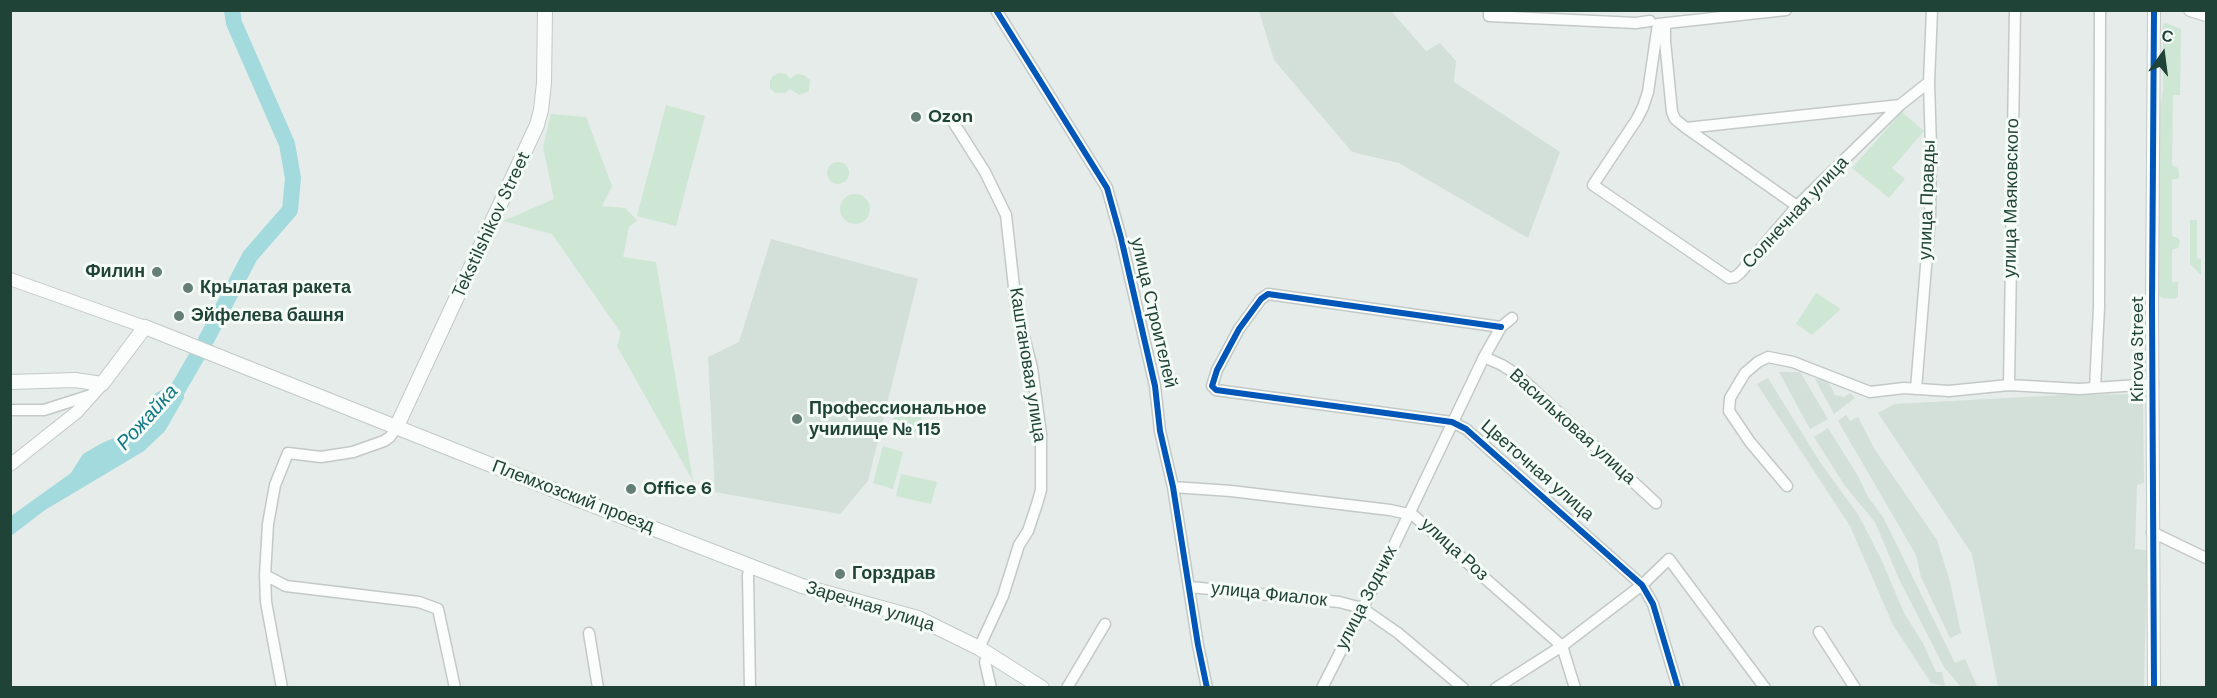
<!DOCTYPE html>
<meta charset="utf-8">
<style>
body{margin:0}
#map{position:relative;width:2217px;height:698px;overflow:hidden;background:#e6ece9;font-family:"DM Sans",sans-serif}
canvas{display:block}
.frame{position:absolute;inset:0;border:12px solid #204338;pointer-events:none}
.north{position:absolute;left:2133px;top:24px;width:60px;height:60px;-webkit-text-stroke:4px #f5fbf7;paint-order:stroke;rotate:14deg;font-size:16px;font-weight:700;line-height:24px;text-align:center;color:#204338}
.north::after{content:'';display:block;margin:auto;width:21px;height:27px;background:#204338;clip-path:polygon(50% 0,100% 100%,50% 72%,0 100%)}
</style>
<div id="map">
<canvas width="2217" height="698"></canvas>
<div class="frame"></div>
<div class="north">С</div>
</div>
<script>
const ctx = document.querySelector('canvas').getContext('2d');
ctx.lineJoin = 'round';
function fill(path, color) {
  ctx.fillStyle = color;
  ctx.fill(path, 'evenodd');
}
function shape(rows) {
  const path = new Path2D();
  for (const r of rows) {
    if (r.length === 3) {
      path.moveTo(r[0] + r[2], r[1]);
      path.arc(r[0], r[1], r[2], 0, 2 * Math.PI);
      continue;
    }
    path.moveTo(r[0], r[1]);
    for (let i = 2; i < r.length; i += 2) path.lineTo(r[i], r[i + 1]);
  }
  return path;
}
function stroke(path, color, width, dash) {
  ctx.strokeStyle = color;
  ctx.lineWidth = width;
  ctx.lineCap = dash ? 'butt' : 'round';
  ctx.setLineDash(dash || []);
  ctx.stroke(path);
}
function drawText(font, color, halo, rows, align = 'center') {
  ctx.font = font + ' "DM Sans",sans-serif';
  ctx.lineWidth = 6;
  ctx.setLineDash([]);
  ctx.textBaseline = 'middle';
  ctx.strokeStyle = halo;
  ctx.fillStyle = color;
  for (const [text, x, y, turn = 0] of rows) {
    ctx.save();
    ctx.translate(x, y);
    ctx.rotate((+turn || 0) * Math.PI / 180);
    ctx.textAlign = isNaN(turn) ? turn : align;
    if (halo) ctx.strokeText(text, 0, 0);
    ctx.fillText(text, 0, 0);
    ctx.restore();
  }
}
fill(shape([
 [1259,11,1391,11,1426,51,1440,43,1456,61,1454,82,1560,152,1528,238,1399,163,1352,152,1274,60],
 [771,239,918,279,868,481,840,514,715,492,708,357,739,342],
 [1779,372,1800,372,1828,419,1810,429],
 [1768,378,1820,462,1859,516,1882,561,1904,613,1923,643,1936,672,1942,672,1945,686,1931,683,1893,625,1850,526,1757,384],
 [1815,379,1827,380,1835,395,1844,397,1850,393,1855,398,1834,414],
 [2143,394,2144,483,2137,485,2135,549,2147,550,2144,687,1998,687,1972,554,1878,413,1895,404,2063,395],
 [1846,415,1850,421,1858,417,1875,450,1937,540,1950,582,1961,633,1950,638,1921,577,1916,555,1838,421],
 [1828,428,1858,476,1868,497,1883,517,1955,663,1965,659,1977,686,1961,687,1944,667,1899,579,1875,522,1845,486,1814,437]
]), '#d3dfd9');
fill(shape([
 [2165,23,2181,29,2180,95,2173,95,2172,165,2178,168,2179,173,2179,178,2172,180,2172,236,2178,238,2180,241,2178,248,2172,250,2172,282,2178,282,2178,297,2174,299,2162,298,2158,294,2159,112,2163,91,2163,25],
 [779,73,786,74,790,79,797,74,804,75,810,80,809,91,799,95,790,89,785,93,775,93,770,88,770,81,773,76],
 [666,105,705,116,676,226,637,216],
 [1902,112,1924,131,1892,168,1905,179,1889,198,1852,168],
 [551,114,586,117,612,186,602,206,625,208,637,220,629,227,623,257,656,262,693,481,617,346,621,333,552,234,503,221,554,199,543,147],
 [838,173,11],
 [855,209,15],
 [2190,220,2197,220,2197,258,2201,259,2201,275,2190,264],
 [1816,293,1841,309,1812,335,1796,324],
 [895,412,920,412,924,427,922,434,891,427],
 [883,446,903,452,893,489,873,483],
 [901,474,937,482,931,504,896,496]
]), '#cee6d4');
fill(shape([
 [171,384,184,389,184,398,165,431,144,451,45,510,11,536,11,516,71,473,83,454,102,443,135,429,152,411,150,401,153,395]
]), '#a2dade');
stroke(shape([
 [166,404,175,394,204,344,250,256,290,210,293,178,287,144,234,23,232,10]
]), '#a2dade', 16);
const minor = shape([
 [996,10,1107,188,1121,238,1155,386,1160,431,1173,487,1198,645,1207,688],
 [1489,10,1489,16,1636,23,1650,21],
 [1658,24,1648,92,1643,107,1637,119,1593,185,1729,278,1735,277,1740,273,1797,206,1900,105,1929,82],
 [1658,24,1786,10],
 [1665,24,1665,41,1672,112,1675,119,1686,128,1900,105],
 [952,120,985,172,1006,215,1016,305,1032,368,1041,434,1041,490,1037,504,1028,531,1019,545,1003,596,979,648],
 [1686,128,1797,206],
 [1501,327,1268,294,1261,299,1239,329,1217,370,1212,386,1216,390,1452,422,1466,429,1642,585,1653,604,1678,688],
 [1484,357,1502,365,1519,376,1656,503],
 [2009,385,2015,10],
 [2095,388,2099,307,2100,10],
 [1916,389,1930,217,1931,149,1929,82,1932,10],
 [10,410,44,410,94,394],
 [1787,486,1750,442,1729,411,1730,398,1745,373,1758,362,1768,357,1793,362,1870,392,1904,388,1949,391,2009,385,2079,389,2153,384],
 [1173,487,1231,491,1390,510,1413,515,1562,646,1575,688],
 [2152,532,2206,558],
 [750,566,748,575,750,688],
 [265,575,286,586,419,602,438,609,455,688],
 [1190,587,1339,602,1362,608,1398,633,1463,688],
 [1819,632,1855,688],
 [589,633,598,688],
 [988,654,985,662,991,688],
 [282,688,266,602,265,575,268,524,275,485,288,453,321,457,353,452,384,441,390,437,396,428],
 [1067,688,1105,624],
 [1322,688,1387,560,1484,357,1501,327,1512,318],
 [1496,688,1562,646,1642,585,1669,559,1765,688]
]);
const tertiary = shape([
 [2190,10,2206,15],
 [10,279,145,327],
 [10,465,77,412,102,384],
 [2154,688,2152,305,2154,10]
]);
const secondary = shape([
 [10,382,75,380,102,384,145,327,564,494,802,586,918,618,979,648,1042,688],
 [396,428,537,125,541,110,544,83,545,10]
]);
stroke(minor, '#c3c9c6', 13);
stroke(tertiary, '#c3c9c6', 14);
stroke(secondary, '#c1cac6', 16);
stroke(minor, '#fbfcfc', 10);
stroke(tertiary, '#fbfcfc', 12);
stroke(secondary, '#fbfcfc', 14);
stroke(shape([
 [996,10,1107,188,1121,238,1155,386,1160,431,1173,487,1198,645,1207,688],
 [1501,327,1268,294,1261,299,1239,329,1217,370,1212,386,1216,390,1452,422,1466,429,1642,585,1653,604,1678,688],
 [2154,688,2152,305,2154,10]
]), '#0057b8', 6);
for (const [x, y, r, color] of [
 [916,117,6,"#657e76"],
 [157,272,6,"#657e76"],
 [188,288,6,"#657e76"],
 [179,316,6,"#657e76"],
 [797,419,6,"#657e76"],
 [631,489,6,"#657e76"],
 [840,574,6,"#657e76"]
]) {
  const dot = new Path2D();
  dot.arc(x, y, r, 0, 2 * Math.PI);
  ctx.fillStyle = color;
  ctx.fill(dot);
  stroke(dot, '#f5fbf7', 2);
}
drawText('bold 18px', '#204338', '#f5fbf7', [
 ["Ozon",928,117],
 ["Филин",145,272,"right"],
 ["Крылатая ракета",200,288],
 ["Эйфелева башня",191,316],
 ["Профессиональное",809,409],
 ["училище № 115",809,430],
 ["Office 6",643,489],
 ["Горздрав",852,574]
], 'left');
drawText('18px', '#204338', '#f5fbf7', [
 ["улица Маяковского",2012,198,-89],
 ["улица Правды",1928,200,-88],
 ["Солнечная улица",1796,213,-47],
 ["Tekstilshikov Street",492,225,-65],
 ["улица Строителей",1153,313,77],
 ["Kirova Street",2138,349,-90],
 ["Каштановая улица",1027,365,81],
 ["Васильковая улица",1572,427,42],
 ["Цветочная улица",1537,471,41],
 ["Племхозский проезд",573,497,21],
 ["улица Роз",1454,550,42],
 ["улица Фиалок",1269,595,6],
 ["улица Зодчих",1367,598,-63],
 ["Заречная улица",870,607,17]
]);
drawText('italic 20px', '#127a87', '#f5fbf7', [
 ["Рожайка",148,418,-48]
]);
</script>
